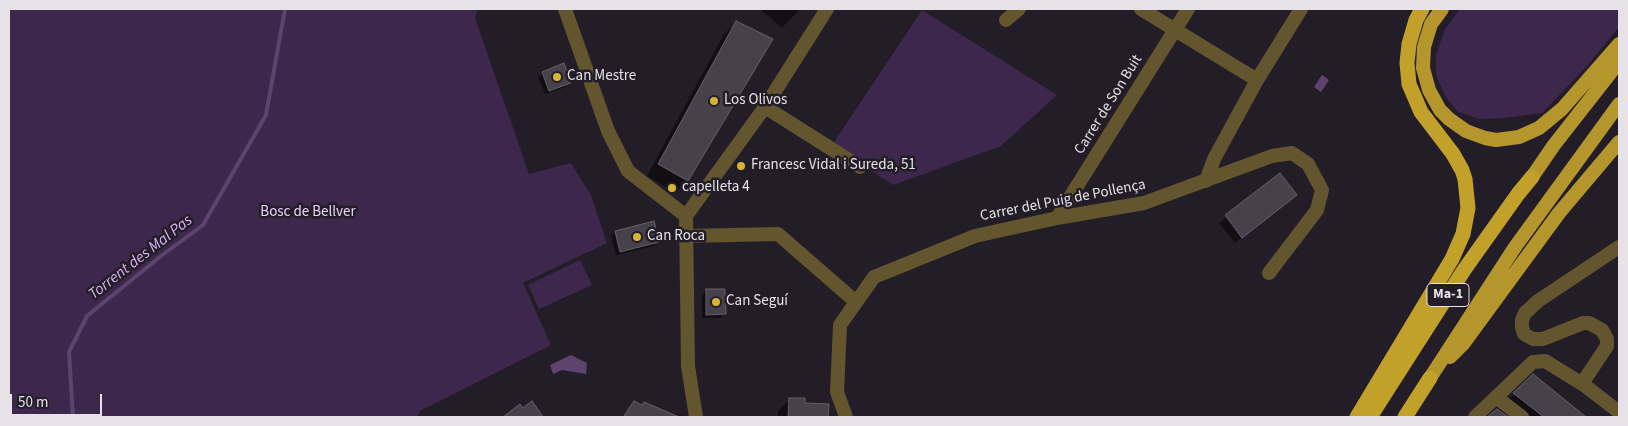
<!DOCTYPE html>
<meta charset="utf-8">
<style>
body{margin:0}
#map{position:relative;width:1628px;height:426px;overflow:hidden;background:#231d27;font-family:"Source Sans 3",sans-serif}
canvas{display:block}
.frame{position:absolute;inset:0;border:10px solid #e6e2e8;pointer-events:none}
.scale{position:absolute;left:10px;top:394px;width:92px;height:22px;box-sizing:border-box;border:2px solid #e6e2e8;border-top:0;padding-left:6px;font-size:15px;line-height:18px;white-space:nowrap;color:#e6e2e8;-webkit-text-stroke:4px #231d27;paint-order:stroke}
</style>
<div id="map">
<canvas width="1628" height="426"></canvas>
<div class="frame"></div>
<div class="scale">50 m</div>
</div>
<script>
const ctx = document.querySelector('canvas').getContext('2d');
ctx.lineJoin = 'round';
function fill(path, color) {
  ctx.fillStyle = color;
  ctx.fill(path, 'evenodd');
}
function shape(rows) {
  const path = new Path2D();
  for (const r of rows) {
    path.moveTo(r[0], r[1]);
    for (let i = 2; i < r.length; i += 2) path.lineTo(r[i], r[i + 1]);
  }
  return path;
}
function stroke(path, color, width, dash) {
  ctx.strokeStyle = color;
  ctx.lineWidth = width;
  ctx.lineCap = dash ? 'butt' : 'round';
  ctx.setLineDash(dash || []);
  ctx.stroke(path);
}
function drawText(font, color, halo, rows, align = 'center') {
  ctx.font = font + ' "Source Sans 3",sans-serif';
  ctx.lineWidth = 5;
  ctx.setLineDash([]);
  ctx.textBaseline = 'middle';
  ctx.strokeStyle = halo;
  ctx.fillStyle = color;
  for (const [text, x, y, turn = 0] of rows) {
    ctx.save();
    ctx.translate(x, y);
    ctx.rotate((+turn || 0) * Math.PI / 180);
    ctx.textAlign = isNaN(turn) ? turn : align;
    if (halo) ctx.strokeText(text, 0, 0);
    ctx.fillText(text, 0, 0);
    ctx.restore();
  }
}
fill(shape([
 [9,9,478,9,475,18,529,174,571,163,591,195,607,243,523,283,551,345,420,411,417,417,9,417],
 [1460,9,1619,9,1619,27,1587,66,1542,113,1505,118,1480,119,1458,112,1445,96,1436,75,1436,55,1445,29],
 [922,10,1057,95,1001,146,893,185,832,145],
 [580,260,592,285,539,309,528,285]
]), '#3e274d');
fill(shape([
 [1322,75,1329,80,1321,92,1314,87],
 [571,355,587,363,586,374,562,370,553,374,550,365]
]), '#5d446e');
fill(shape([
 [760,9,800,9,782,28],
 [736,23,771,40,687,181,675,193,647,176,724,34],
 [543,73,570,82,566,87,545,94,538,77],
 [1280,175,1296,195,1235,243,1219,223],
 [616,232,657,242,653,246,616,255,611,236],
 [706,291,725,314,720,318,702,318,702,295],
 [1533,375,1584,417,1525,417,1506,402],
 [790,399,804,404,827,406,827,417,778,417,778,411],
 [634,403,661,411,660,417,621,417]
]), '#0007');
stroke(shape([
 [73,417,69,352,87,316,161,256,203,225,266,115,285,9]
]), '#5d446e', 4);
const building = shape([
 [736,21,773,39,688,181,658,164,736,21],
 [564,63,571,83,549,91,542,72,564,63],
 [1280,173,1297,195,1242,238,1225,215,1280,173],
 [654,221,659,242,620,252,615,231,654,221],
 [706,289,725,289,726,314,706,315,706,289],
 [1533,374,1586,417,1544,417,1513,393,1533,374],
 [789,398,805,398,805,403,829,404,828,417,788,417,789,398],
 [532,401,543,417,503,417,520,404,523,408,532,401],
 [634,401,642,405,644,402,679,417,623,417,634,401],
 [1497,409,1508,417,1487,417,1497,409]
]);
fill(building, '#47414c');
stroke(building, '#66606b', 1);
stroke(shape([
 [565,9,608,131,628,171,686,216],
 [1141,9,1257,80],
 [1006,20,1019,9],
 [765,107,860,167],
 [1206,181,1214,159,1257,80,1301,9],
 [1057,218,1188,9],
 [687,236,778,234,856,302],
 [1584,385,1585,379,1607,346,1607,339,1602,330,1589,323,1583,323,1543,339,1533,339,1524,334,1522,327,1522,320,1525,313,1538,301,1619,247],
 [1496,397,1522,417],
 [846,417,837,392,840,325,874,277,975,236,1057,218,1144,203,1272,156,1292,153,1308,164,1322,190,1317,210,1269,273],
 [1475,417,1533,362,1545,361,1584,385,1619,412]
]), '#63562e', 14);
stroke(shape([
 [696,417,688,366,686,216,765,107,827,9]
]), '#63562e', 14);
stroke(shape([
 [1442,9,1431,24,1424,47,1423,68,1429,90,1440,110,1449,119,1466,131,1485,138,1496,140,1519,137,1539,128,1562,109,1619,44],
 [1532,177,1554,145,1619,62],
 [1450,357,1463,344,1559,213,1619,142],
 [1430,378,1515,247,1619,104]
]), '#b4962c', 14);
stroke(shape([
 [1357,417,1452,259,1463,234,1468,208,1465,179,1462,170,1453,154,1421,112,1409,84,1407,63,1409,44,1416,20,1422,9],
 [1370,417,1464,270,1518,194,1532,177],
 [1405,417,1430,378]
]), '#c2a12a', 15);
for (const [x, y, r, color] of [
 [557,77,5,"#d8b434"],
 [714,101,5,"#d8b434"],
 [741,166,5,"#d8b434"],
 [672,188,5,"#d8b434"],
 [637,237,5,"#d8b434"],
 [716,302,5,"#d8b434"]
]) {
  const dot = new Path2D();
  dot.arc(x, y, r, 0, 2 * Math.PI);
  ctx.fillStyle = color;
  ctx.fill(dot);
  stroke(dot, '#231d27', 2);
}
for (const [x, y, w] of [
 [1448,295,42]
]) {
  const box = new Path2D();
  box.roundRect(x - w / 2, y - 11.5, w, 23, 4);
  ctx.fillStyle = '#231d27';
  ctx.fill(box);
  stroke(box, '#e6e2e8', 1);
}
drawText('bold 14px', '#e6e2e8', null, [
 ["Ma-1",1448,295]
]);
drawText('15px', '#e6e2e8', '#231d27', [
 ["Can Mestre",567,77],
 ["Los Olivos",724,101],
 ["Francesc Vidal i Sureda, 51",751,166],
 ["capelleta 4",682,188],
 ["Can Roca",647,237],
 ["Can Seguí",726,302]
], 'left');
drawText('15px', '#e6e2e8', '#231d27', [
 ["Carrer de Son Buit",1109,105,-58],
 ["Carrer del Puig de Pollença",1063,201,-11]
]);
drawText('15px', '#ebd2fd', '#231d27', [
 ["Bosc de Bellver",308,213]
]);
drawText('italic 16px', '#d9b1f6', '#231d27', [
 ["Torrent des Mal Pas",141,258,-38]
]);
</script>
